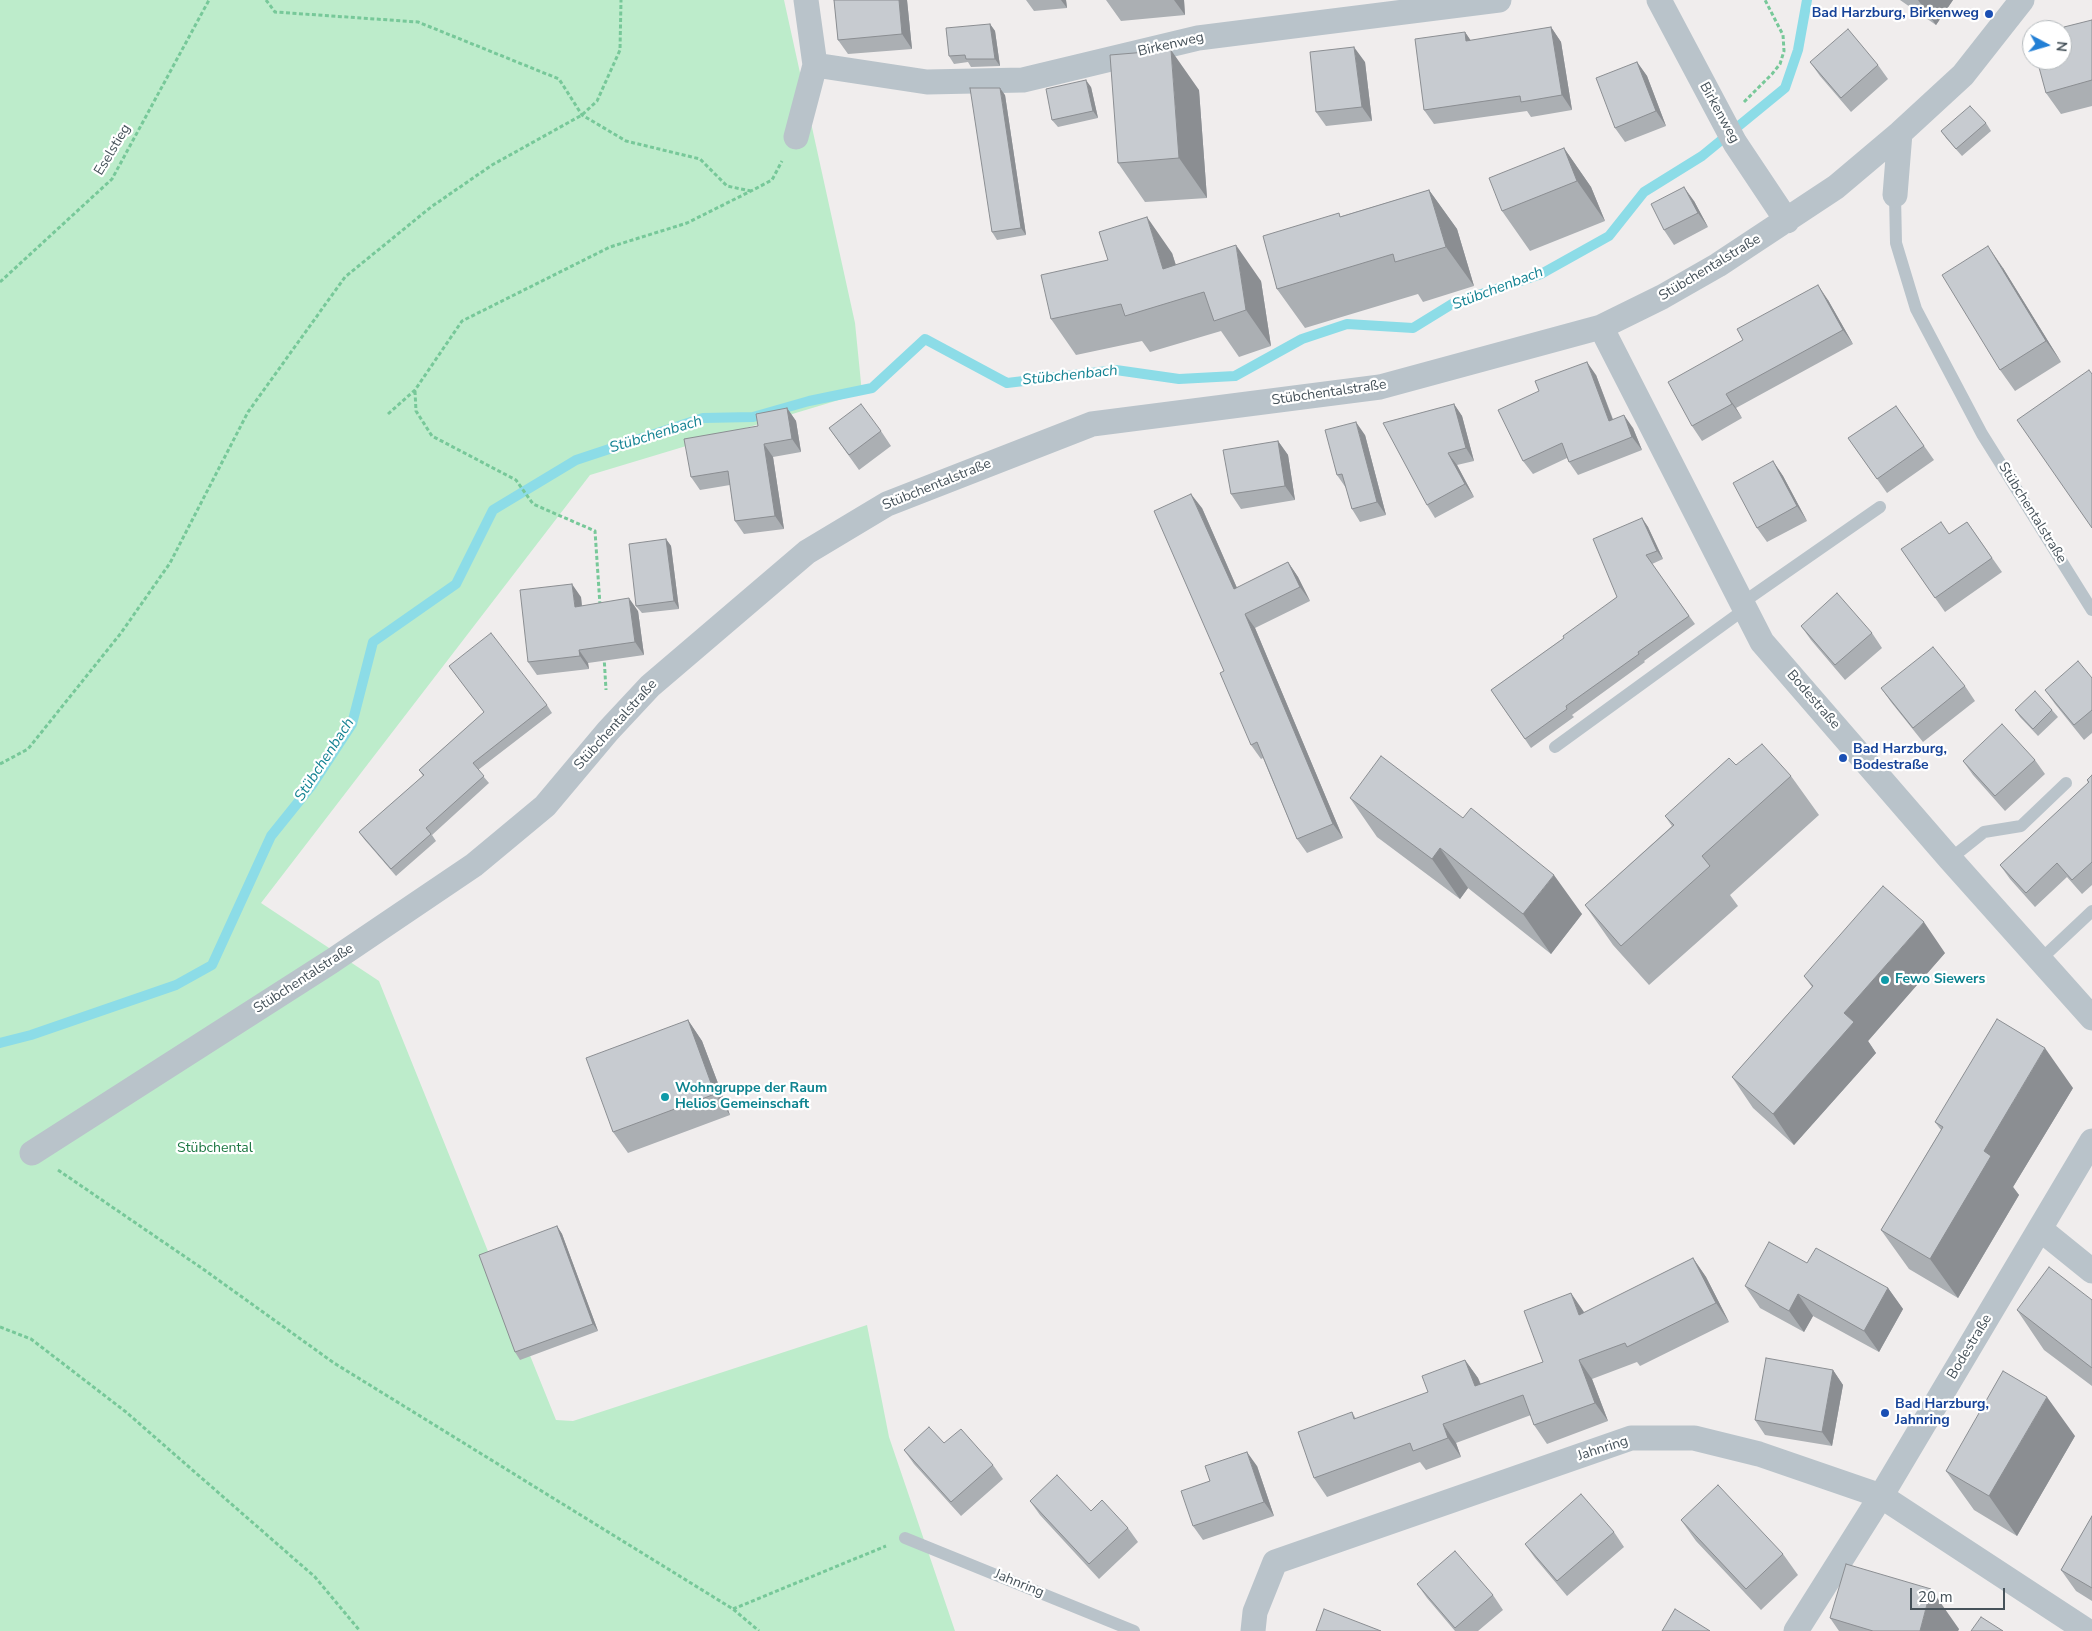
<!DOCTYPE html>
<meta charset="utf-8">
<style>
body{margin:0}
#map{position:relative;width:2092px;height:1631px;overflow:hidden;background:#f0eded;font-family:"Nunito Sans",sans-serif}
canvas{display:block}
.north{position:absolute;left:2022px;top:20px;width:50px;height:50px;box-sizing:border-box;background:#fff;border:1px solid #b5babd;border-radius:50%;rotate:96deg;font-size:14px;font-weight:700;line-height:20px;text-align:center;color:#46525a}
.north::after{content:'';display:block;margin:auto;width:18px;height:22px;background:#227fd5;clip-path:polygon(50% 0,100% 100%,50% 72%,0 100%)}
.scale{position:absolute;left:1910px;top:1588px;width:95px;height:22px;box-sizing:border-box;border:2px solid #46525a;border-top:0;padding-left:6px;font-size:15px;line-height:18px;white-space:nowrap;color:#46525a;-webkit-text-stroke:4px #fff;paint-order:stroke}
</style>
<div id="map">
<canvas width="2092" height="1631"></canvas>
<div class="north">N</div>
<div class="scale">20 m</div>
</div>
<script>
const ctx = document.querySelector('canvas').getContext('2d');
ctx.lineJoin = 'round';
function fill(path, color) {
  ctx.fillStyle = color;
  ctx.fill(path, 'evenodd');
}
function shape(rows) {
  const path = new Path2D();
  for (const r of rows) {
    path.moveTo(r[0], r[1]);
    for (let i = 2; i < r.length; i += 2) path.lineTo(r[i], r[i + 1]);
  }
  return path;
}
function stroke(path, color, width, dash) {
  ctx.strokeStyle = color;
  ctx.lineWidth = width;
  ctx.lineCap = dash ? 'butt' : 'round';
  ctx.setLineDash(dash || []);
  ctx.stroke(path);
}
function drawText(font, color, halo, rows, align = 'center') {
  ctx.font = font + ' "Nunito Sans",sans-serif';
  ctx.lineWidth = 4.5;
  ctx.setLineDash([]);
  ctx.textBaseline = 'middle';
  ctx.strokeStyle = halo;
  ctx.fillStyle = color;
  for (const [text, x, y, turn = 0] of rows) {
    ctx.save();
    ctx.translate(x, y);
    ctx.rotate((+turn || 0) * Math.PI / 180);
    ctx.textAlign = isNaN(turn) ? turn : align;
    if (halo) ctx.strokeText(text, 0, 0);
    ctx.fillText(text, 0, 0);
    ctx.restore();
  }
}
fill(shape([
 [0,0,784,0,855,323,862,393,590,475,261,903,379,981,556,1420,573,1421,867,1325,889,1437,955,1631,0,1631]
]), '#bdeccb');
stroke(shape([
 [0,1043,31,1035,176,985,212,965,271,836,312,785,352,724,373,642,456,584,493,510,576,460,703,418,753,417,809,401,872,388,925,339,1007,383,1116,370,1179,379,1235,376,1302,339,1347,324,1413,328,1452,304,1541,274,1609,236,1644,192,1702,156,1785,88,1798,50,1807,0]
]), '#8cdce7', 10);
stroke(shape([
 [266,0,275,12,418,22,559,79,582,115,626,141,700,159,727,186,751,191],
 [1744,102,1772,74,1780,64,1784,51,1783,35,1765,0],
 [0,282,112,179,209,0],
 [415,391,416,411,432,436,516,480,533,504,595,531,600,605],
 [388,414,415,390,462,321,610,247,687,223,751,191,772,180,782,161],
 [604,656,606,690],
 [0,764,28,749,121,633,170,563,248,412,345,277,431,207,492,165,582,115,597,101,620,50,621,0],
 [58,1170,203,1269,334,1363,733,1609,759,1631],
 [0,1327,31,1339,126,1412,315,1577,360,1631],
 [733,1609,886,1546]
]), '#77c899', 3, [4, 2.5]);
stroke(shape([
 [1895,195,1896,243,1916,309,1982,434,2092,610],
 [1742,603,1880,507],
 [1555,747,1745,609],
 [1950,859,1984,832,2021,826,2066,783],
 [2040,960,2092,911],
 [905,1538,1134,1631]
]), '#b9c3ca', 12);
stroke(shape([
 [1659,0,1735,143,1787,221],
 [815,65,927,82,1023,80,1198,38,1499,0],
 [796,137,815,65,806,0],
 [1895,195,1900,133],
 [1601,327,1762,642,1950,859,2092,1018],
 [32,1153,332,961,474,865,545,806,608,731,650,686,807,552,887,504,1092,424,1380,387,1601,327,1662,297,1718,265,1836,187,1900,133,1963,75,2022,0],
 [2040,1229,2092,1271],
 [1253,1631,1255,1612,1275,1562,1631,1438,1694,1438,1759,1454,1881,1496,1796,1631],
 [2087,1631,1881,1496,2092,1141]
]), '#b9c3ca', 25);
fill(shape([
 [834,0,907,0,912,49,848,54,838,40],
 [1026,0,1066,0,1067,8,1034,11],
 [1106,0,1184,0,1185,15,1121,21],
 [1900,0,1953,0,1936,25],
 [2092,20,2092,106,2061,114,2046,93,2068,39],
 [990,24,995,31,1000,66,971,67,968,62,954,64,949,56],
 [1551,27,1561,42,1572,110,1531,117,1527,111,1434,124,1424,110,1465,32,1471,41],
 [1365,62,1372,121,1326,126,1316,112],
 [1637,62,1647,76,1666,126,1625,142,1615,128],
 [1810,62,1878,65,1888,79,1851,112,1820,76],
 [1091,87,1098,118,1058,127,1052,120],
 [1199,90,1207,198,1145,202,1118,163],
 [1005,95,1026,235,997,240,992,232],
 [1986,123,1991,131,1962,156,1946,138,1941,131],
 [1564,148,1591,187,1605,221,1530,251,1502,211],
 [1429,190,1457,229,1474,286,1423,302,1418,294,1305,328,1277,289,1342,216],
 [1694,201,1708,227,1674,245,1664,230],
 [1172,253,1176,265,1261,281,1271,346,1239,357,1221,331,1150,352,1142,341,1076,355,1051,319],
 [2003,268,2061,362,2015,391,2000,370],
 [1828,300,1853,344,1736,408,1742,418,1702,441,1692,426],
 [1596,375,1613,419,1633,428,1642,450,1578,475,1569,462,1567,458,1533,474,1523,461],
 [1454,404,1462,416,1474,461,1457,465,1474,497,1435,518,1427,505],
 [1896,406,1934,460,1887,493,1848,438],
 [787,408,796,421,801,452,773,457,784,529,744,534,735,521,730,485,700,490,691,477,758,426],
 [829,428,881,431,891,446,859,470],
 [1365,435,1386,515,1360,522,1352,509,1346,488,1337,475],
 [1278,441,1288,455,1295,500,1241,509,1231,494],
 [1773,461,1783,476,1807,521,1767,542,1757,528],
 [1202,508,1237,588,1288,562,1298,577,1310,601,1255,628,1343,838,1307,853,1297,839,1263,758,1261,759,1251,745,1224,671],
 [1642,518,1648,527,1663,559,1652,564,1695,624,1644,661,1645,662,1572,715,1574,717,1531,748,1491,690,1564,638,1617,597],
 [1967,522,2002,572,1945,612,1901,549,1949,534],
 [666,539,671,546,679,609,642,613,636,606],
 [581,597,582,606,638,611,644,655,588,663,589,669,537,675,528,662],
 [1801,626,1872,633,1882,648,1845,680,1811,640],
 [449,666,547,705,552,713,478,770,489,783,432,835,436,841,396,876,364,839,359,832,423,776,419,770,484,712],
 [2092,678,2092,733,2084,740,2055,704,2045,690],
 [1965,686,1975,701,1923,742,1891,702,1881,688],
 [2015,710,2052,710,2058,717,2038,736,2020,717],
 [2035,760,2045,774,2005,811,1973,775,1963,761],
 [1736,765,1791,776,1819,815,1730,895,1738,906,1649,985,1613,945,1585,905,1672,826,1665,816],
 [2092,775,2092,885,2082,894,2067,877,2035,907,2010,879,2000,865,2088,783,2087,780],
 [1350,798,1582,914,1551,954,1468,888,1460,899,1377,837],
 [1945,953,1868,1041,1876,1053,1794,1145,1753,1108,1732,1077,1812,987,1804,976],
 [688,1020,702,1041,730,1115,628,1153,613,1132],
 [2073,1088,2013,1187,2019,1195,1958,1298,1909,1269,1881,1230,1941,1130,1935,1122],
 [557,1226,562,1234,598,1331,520,1360,515,1352],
 [1693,1258,1706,1277,1729,1322,1640,1366,1637,1362,1592,1379,1608,1421,1547,1444,1534,1425,1531,1415,1456,1443,1461,1457,1426,1470,1420,1462,1327,1497,1314,1478,1352,1412,1356,1419,1428,1392,1465,1360,1478,1378,1481,1384,1543,1362,1584,1313],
 [1807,1263,1888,1288,1903,1309,1879,1352,1813,1316,1804,1332,1760,1308,1745,1286],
 [2092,1300,2092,1386,2044,1350,2017,1310],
 [1833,1370,1843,1385,1832,1446,1765,1435,1755,1420],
 [2075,1436,2017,1536,1974,1510,1946,1471],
 [904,1450,993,1465,1003,1479,961,1516,914,1464],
 [1257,1466,1274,1516,1203,1540,1193,1526],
 [1030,1501,1128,1528,1138,1542,1099,1579,1040,1515],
 [2092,1516,2092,1601,2076,1591,2061,1570],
 [1681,1520,1783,1554,1798,1575,1761,1610,1696,1541],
 [1614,1532,1624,1547,1567,1596,1535,1558,1525,1544],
 [1417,1584,1493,1595,1503,1610,1478,1631,1455,1631,1427,1598],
 [1830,1618,1959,1629,1958,1631,1839,1631]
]), '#abafb3');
fill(shape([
 [899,0,907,0,912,49,902,34],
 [1061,0,1066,0,1067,8],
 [1174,0,1184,0,1185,15],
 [1918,0,1953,0,1936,25],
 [990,24,995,31,1000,66,995,59],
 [1551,27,1561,42,1572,110,1562,95],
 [1465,32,1475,47,1466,41],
 [1354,47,1365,62,1372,121,1362,107],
 [1171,50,1199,90,1207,198,1179,158],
 [1637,62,1647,76,1666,126,1656,111],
 [1086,80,1091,87,1098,118,1093,111],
 [1000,88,1005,95,1026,235,1021,228],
 [1564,148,1591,187,1605,221,1577,181],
 [1684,187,1694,201,1708,227,1698,213],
 [1429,190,1457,229,1474,286,1446,247],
 [1147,217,1172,253,1186,298,1163,269],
 [1236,245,1261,281,1271,346,1246,310],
 [1988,246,2003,268,2061,362,2046,341],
 [1818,285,1828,300,1853,344,1843,330],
 [1587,362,1596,375,1618,434,1609,421],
 [1726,394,1736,408,1742,418,1732,404],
 [1454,404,1462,416,1474,461,1466,448],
 [787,408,796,421,801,452,792,439],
 [1624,415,1633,428,1642,450,1632,437],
 [1356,422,1365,435,1386,515,1377,502],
 [1278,441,1288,455,1295,500,1285,486],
 [764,444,773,457,784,529,775,516],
 [1448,453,1457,465,1474,497,1465,484],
 [1773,461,1783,476,1807,521,1797,506],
 [1191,494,1202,508,1244,604,1234,589],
 [1642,518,1648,527,1663,559,1657,551],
 [666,539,671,546,679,609,674,601],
 [1288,562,1298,577,1310,601,1300,587],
 [572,584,581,597,583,619,575,607],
 [629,598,638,611,644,655,635,642],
 [1245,614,1255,628,1343,838,1333,824],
 [579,650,588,663,589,669,580,656],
 [1440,848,1468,888,1460,899,1432,859],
 [1554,875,1582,914,1551,954,1523,914],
 [1924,922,1945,953,1868,1041,1876,1053,1794,1145,1773,1114,1844,1013],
 [688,1020,702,1041,730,1115,715,1094],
 [2045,1048,2073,1088,2013,1187,2019,1195,1958,1298,1930,1259,1984,1151],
 [557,1226,562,1234,598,1331,593,1324],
 [1693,1258,1706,1277,1729,1322,1716,1303],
 [1888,1288,1903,1309,1879,1352,1864,1331],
 [1571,1293,1584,1312,1592,1334,1579,1315],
 [1798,1294,1813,1316,1804,1332,1789,1311],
 [1465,1360,1478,1378,1488,1405,1475,1386],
 [1579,1360,1592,1379,1608,1421,1595,1403],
 [1833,1370,1843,1385,1832,1446,1822,1432],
 [2047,1397,2075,1436,2017,1536,1989,1496],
 [1443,1424,1456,1443,1461,1457,1448,1438],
 [1247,1452,1257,1466,1274,1516,1264,1502],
 [1931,1589,1959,1629,1958,1631,1920,1631]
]), '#8b8e92');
const building = shape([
 [834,0,899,0,902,34,838,40,834,0],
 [2092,20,2092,80,2046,93,2037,60,2062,60,2062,40,2068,39,2064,27,2092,20],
 [990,24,995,59,966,59,965,55,949,56,946,28,990,24],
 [1551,27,1562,95,1521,102,1520,96,1424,110,1415,39,1465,32,1466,41,1551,27],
 [1848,29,1878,65,1841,98,1810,62,1848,29],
 [1354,47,1362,107,1316,112,1310,52,1354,47],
 [1171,50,1179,158,1118,163,1110,55,1171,50],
 [1637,62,1656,111,1615,128,1596,78,1637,62],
 [1086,80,1093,111,1052,120,1046,89,1086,80],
 [970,88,1000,88,1021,228,992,232,970,88],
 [1970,106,1986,123,1956,149,1941,131,1970,106],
 [1564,148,1577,181,1502,211,1489,178,1564,148],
 [1684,187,1698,213,1664,230,1651,204,1684,187],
 [1429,190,1446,247,1395,262,1393,254,1277,289,1263,236,1339,213,1340,217,1429,190],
 [1147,217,1163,269,1236,245,1246,310,1214,321,1204,292,1125,316,1121,304,1051,319,1041,275,1108,260,1099,232,1147,217],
 [1988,246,2046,341,2000,370,1942,275,1988,246],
 [1818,285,1843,330,1726,394,1732,404,1692,426,1668,382,1743,340,1737,329,1818,285],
 [1587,362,1609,421,1624,415,1632,437,1569,462,1562,443,1523,461,1498,410,1539,391,1535,381,1587,362],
 [2089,370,2092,374,2092,528,2017,420,2089,370],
 [861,404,881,431,849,455,829,428,861,404],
 [1454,404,1466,448,1448,453,1465,484,1427,505,1383,423,1454,404],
 [1896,406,1924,446,1877,479,1848,438,1896,406],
 [787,408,792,439,764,444,775,516,735,521,728,471,691,477,684,439,758,426,756,414,787,408],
 [1356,422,1377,502,1352,509,1342,474,1337,475,1325,430,1356,422],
 [1278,441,1285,486,1231,494,1223,450,1278,441],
 [1773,461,1797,506,1757,528,1733,483,1773,461],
 [1191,494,1234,589,1288,562,1300,587,1245,614,1333,824,1297,839,1257,742,1251,745,1220,673,1224,671,1154,511,1191,494],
 [1642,518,1657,551,1646,555,1689,616,1638,652,1639,654,1566,706,1567,709,1525,739,1491,690,1564,638,1563,636,1617,597,1593,539,1642,518],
 [1941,522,1949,534,1967,522,1992,558,1935,598,1901,549,1941,522],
 [666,539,674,601,636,606,629,544,666,539],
 [572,584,575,607,629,598,635,642,579,650,580,656,528,662,520,590,572,584],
 [1837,593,1872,633,1835,665,1801,626,1837,593],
 [491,633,547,705,473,763,484,776,426,828,431,834,391,869,359,832,424,775,419,770,484,712,449,666,491,633],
 [1933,647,1965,686,1913,728,1881,688,1933,647],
 [2078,661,2092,678,2092,710,2074,725,2045,690,2078,661],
 [2035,691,2052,710,2033,729,2015,710,2035,691],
 [2002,724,2035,760,1995,796,1963,761,2002,724],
 [1762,744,1791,776,1702,856,1710,866,1621,946,1585,905,1674,825,1665,816,1729,758,1736,765,1762,744],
 [1381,756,1463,818,1471,808,1554,875,1523,914,1440,848,1432,859,1350,798,1381,756],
 [2092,775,2092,862,2072,880,2057,863,2026,893,2000,865,2089,782,2087,780,2092,775],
 [1883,886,1924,922,1844,1013,1854,1022,1773,1114,1732,1077,1813,986,1804,976,1883,886],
 [1997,1019,2045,1048,1984,1151,1991,1156,1930,1259,1881,1230,1943,1127,1935,1122,1997,1019],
 [688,1020,715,1094,613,1132,586,1058,688,1020],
 [557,1226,593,1324,515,1352,479,1255,557,1226],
 [1769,1242,1807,1263,1816,1248,1888,1288,1864,1331,1798,1294,1789,1311,1745,1286,1769,1242],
 [1693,1258,1716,1303,1627,1347,1625,1343,1579,1360,1595,1403,1534,1425,1523,1395,1443,1424,1448,1438,1413,1451,1410,1443,1314,1478,1298,1432,1352,1412,1354,1419,1428,1392,1422,1376,1465,1360,1475,1386,1543,1362,1524,1311,1571,1293,1579,1315,1693,1258],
 [2049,1267,2092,1300,2092,1368,2017,1310,2049,1267],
 [1766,1358,1833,1370,1822,1432,1755,1420,1766,1358],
 [2003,1371,2047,1397,1989,1496,1946,1471,2003,1371],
 [929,1427,944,1443,961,1429,993,1465,951,1502,904,1450,929,1427],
 [1247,1452,1264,1502,1193,1526,1181,1491,1210,1481,1205,1466,1247,1452],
 [1057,1475,1091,1511,1102,1500,1128,1528,1089,1564,1030,1501,1057,1475],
 [1718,1485,1783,1554,1746,1589,1681,1520,1718,1485],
 [1581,1494,1614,1532,1557,1581,1525,1544,1581,1494],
 [2092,1516,2092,1588,2061,1570,2092,1516],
 [1455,1551,1493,1595,1455,1628,1417,1584,1455,1551],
 [1846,1564,1931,1589,1920,1631,1873,1631,1830,1618,1846,1564],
 [1324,1609,1381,1631,1316,1631,1324,1609],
 [1675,1609,1710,1631,1662,1631,1675,1609],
 [1981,1617,2003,1631,1971,1631,1981,1617]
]);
fill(building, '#c7cbd0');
stroke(building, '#8b8e92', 1);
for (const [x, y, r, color] of [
 [1989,14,5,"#1a4fb4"],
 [1843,758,5,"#1a4fb4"],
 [1885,980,5,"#0f9aa8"],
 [665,1097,5,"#0f9aa8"],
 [1885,1413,5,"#1a4fb4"]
]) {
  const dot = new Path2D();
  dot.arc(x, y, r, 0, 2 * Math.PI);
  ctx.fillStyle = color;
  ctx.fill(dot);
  stroke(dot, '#fff', 2);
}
drawText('bold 14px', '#164399', '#fff', [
 ["Bad Harzburg, Birkenweg",1979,14,"right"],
 ["Bad Harzburg,",1853,750],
 ["Bodestraße",1853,766],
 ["Bad Harzburg,",1895,1405],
 ["Jahnring",1895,1421]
], 'left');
drawText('14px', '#46525a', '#fff', [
 ["Birkenweg",1171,45,-13],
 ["Birkenweg",1719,113,61],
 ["Eselstieg",113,150,-59],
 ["Stübchentalstraße",1710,268,-31],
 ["Stübchentalstraße",1329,393,-8],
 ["Stübchentalstraße",937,485,-22],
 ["Stübchentalstraße",2032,513,58],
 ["Bodestraße",1813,700,49],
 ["Stübchentalstraße",616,725,-48],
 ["Stübchentalstraße",304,979,-33],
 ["Bodestraße",1970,1347,-59],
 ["Jahnring",1603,1449,-18],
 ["Jahnring",1019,1584,22]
]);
drawText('bold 14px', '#0d838f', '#fff', [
 ["Fewo Siewers",1895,980],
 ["Wohngruppe der Raum",675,1089],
 ["Helios Gemeinschaft",675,1105]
], 'left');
drawText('14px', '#1b7741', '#fff', [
 ["Stübchental",215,1149]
]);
drawText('italic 15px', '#138292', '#fff', [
 ["Stübchenbach",1498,289,-21],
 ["Stübchenbach",1070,376,-6],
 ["Stübchenbach",656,435,-17],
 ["Stübchenbach",325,760,-57]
]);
</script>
